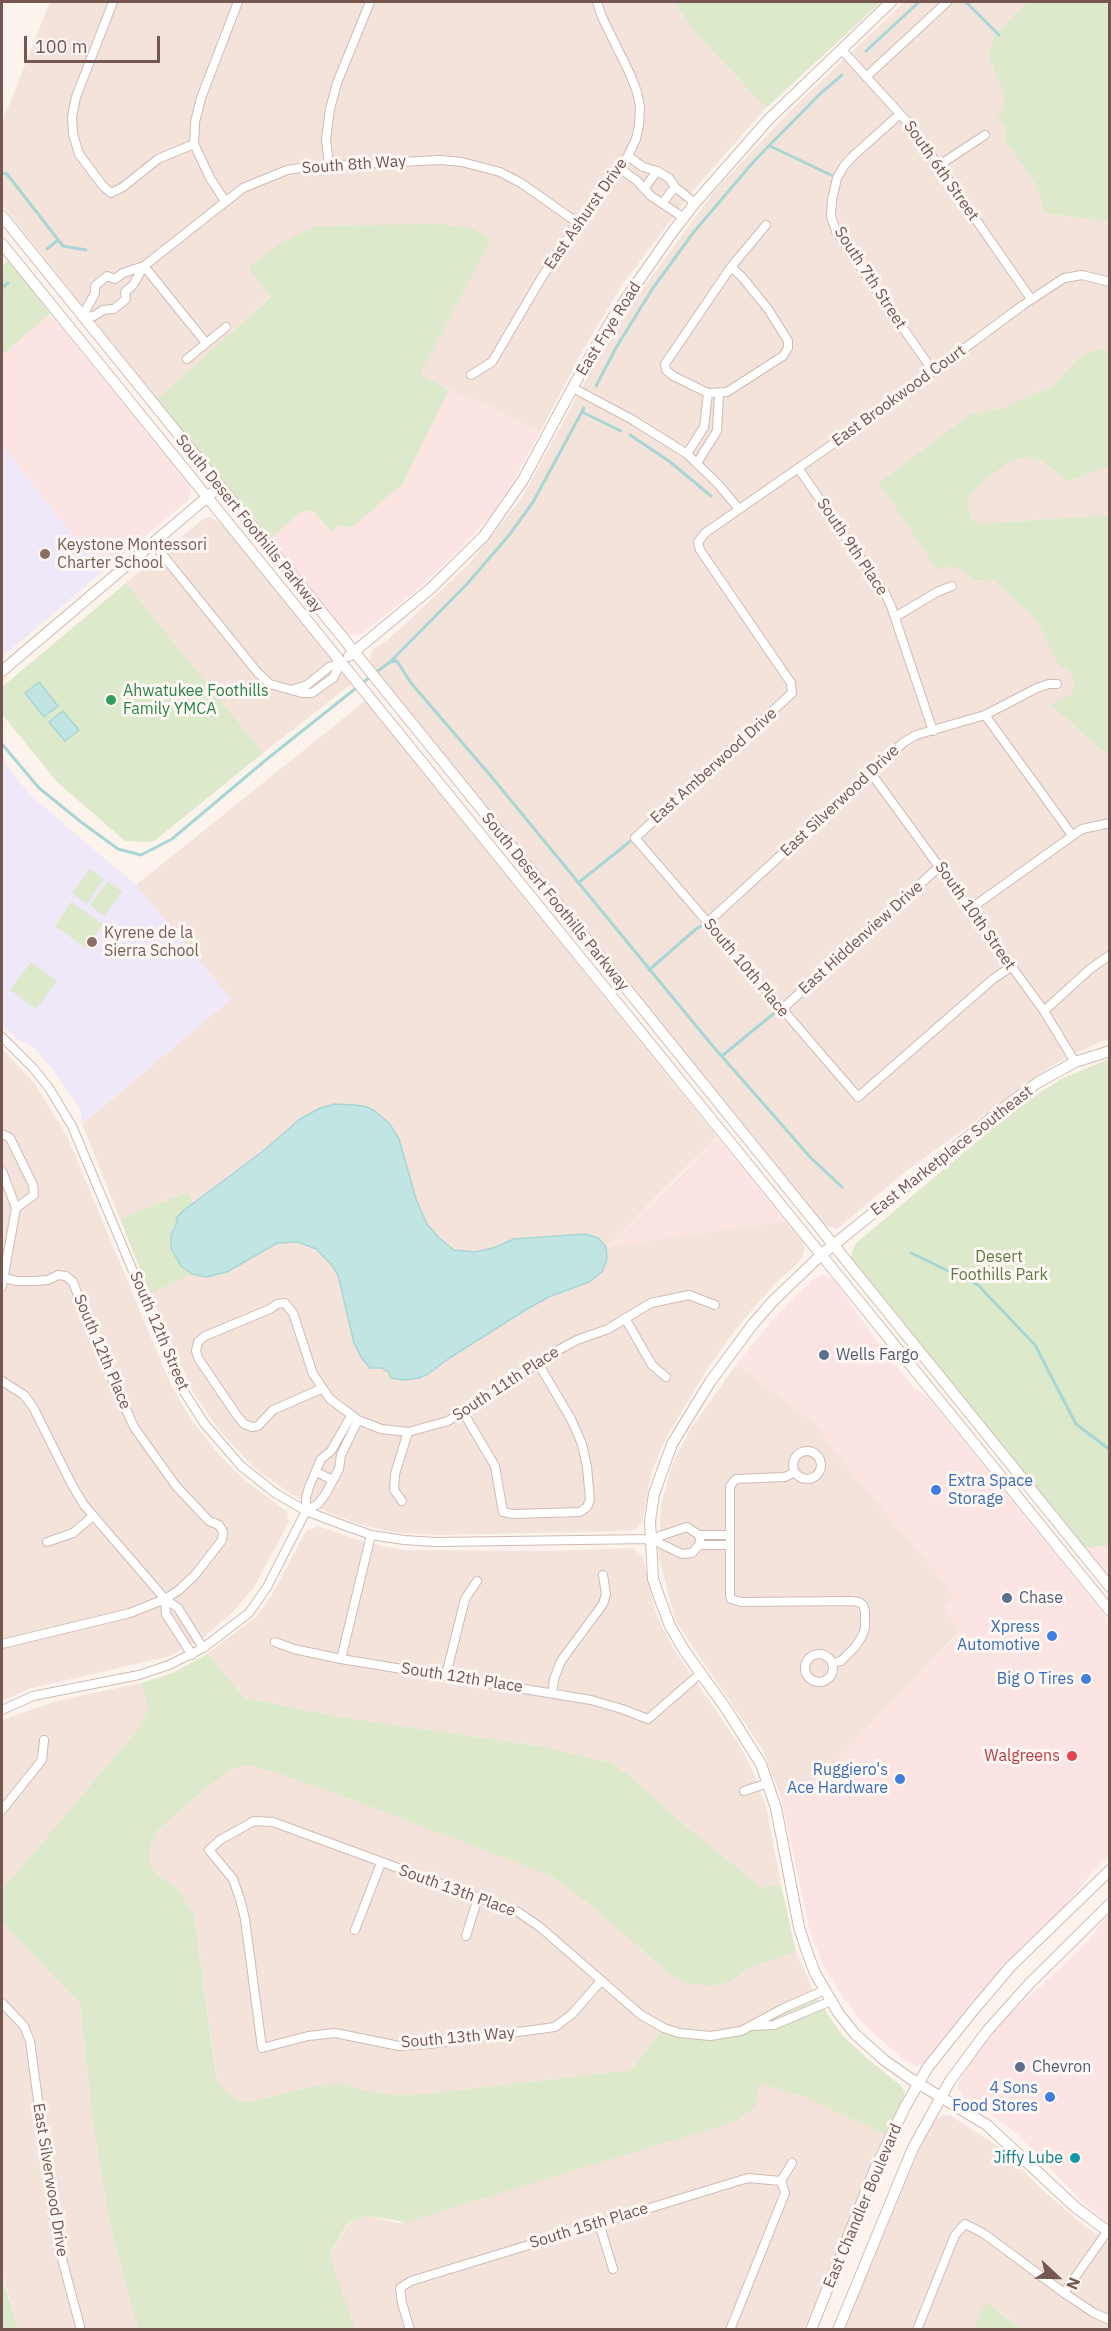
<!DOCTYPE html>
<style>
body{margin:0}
#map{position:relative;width:1111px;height:2331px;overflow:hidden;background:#fcf3ec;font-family:"IBM Plex Sans",sans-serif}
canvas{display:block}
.frame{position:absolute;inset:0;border:3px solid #765650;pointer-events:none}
.north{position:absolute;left:1027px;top:2247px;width:60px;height:60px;-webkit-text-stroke:4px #fef7f3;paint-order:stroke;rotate:112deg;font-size:16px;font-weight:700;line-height:24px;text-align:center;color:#765650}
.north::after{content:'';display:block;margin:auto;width:21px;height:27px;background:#765650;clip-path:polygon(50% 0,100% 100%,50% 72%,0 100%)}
.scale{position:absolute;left:24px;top:36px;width:136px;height:27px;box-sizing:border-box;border:3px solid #765650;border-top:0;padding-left:8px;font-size:18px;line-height:21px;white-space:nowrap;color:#765650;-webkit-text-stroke:4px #fef7f3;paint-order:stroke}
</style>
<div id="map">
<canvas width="1111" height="2331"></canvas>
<div class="frame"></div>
<div class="north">N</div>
<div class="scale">100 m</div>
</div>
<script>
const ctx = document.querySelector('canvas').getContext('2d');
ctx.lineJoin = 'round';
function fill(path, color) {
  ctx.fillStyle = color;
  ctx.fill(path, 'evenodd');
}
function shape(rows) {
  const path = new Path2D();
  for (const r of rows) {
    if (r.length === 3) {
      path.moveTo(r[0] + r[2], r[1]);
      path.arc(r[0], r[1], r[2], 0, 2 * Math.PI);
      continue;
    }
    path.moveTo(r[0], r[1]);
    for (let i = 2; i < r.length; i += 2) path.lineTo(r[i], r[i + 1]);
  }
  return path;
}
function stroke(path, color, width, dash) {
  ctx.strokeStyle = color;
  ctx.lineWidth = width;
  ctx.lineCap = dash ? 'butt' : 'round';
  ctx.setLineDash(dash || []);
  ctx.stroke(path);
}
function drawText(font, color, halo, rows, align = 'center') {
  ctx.font = font + ' "IBM Plex Sans",sans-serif';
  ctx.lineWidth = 6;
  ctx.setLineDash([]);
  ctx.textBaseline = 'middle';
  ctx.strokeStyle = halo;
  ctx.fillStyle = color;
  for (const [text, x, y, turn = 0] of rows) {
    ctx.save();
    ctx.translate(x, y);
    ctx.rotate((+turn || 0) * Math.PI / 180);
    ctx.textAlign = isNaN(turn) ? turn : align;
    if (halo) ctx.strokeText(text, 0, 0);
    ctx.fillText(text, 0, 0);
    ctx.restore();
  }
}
fill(shape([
 [50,2,674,2,694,31,766,108,697,186,622,285,583,350,540,432,482,402,468,398,419,375,490,240,271,296,158,400,2,205,2,123],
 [904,2,1027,2,994,36,988,55,1004,94,1004,109,997,117,1005,128,1005,141,1034,181,1045,213,1109,222,1109,350,1095,350,1076,360,1053,386,1002,408,971,414,950,566,962,570,973,580,995,581,1036,619,1059,666,1070,671,1075,682,1072,695,1052,706,1101,750,1109,752,1109,1040,1100,1042,1053,1065,905,1172,837,1229,823,1225,373,669,369,660,373,650,390,638,469,564,522,498,598,358,636,298,713,193,790,111],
 [1027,457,1043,462,1068,481,1109,467,1109,515,977,524,970,516,968,499,980,484,1012,460],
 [210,517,221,523,351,684,263,753,126,583,203,519],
 [365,701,717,1137,607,1246,785,1221,804,1243,804,1251,801,1260,776,1283,742,1321,709,1366,666,1438,652,1470,642,1522,637,1529,629,1531,436,1535,398,1533,365,1526,334,1515,294,1496,254,1468,219,1430,193,1392,150,1294,192,1274,196,1276,227,1272,277,1243,298,1242,308,1245,325,1256,338,1275,350,1325,361,1357,368,1366,373,1369,379,1368,386,1370,391,1378,411,1379,428,1374,451,1357,538,1303,579,1286,585,1234,514,1239,493,1248,475,1252,454,1250,438,1237,427,1224,416,1199,399,1139,383,1116,375,1111,356,1105,346,1104,320,1108,300,1119,262,1152,193,1203,186,1192,120,1219,82,1124,231,999,136,885],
 [2,1049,35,1084,67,1136,171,1385,190,1418,215,1450,241,1477,287,1512,289,1522,254,1587,232,1613,201,1639,170,1656,28,1689,2,1701],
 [735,1366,750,1374,815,1423,845,1464,942,1579,954,1596,944,1609,960,1631,825,1773,796,1792,781,1797,763,1750,676,1622,659,1559,661,1504,674,1460,690,1430],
 [318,1526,364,1542,402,1550,541,1551,633,1548,643,1557,656,1614,674,1650,739,1744,754,1774,767,1810,781,1885,761,1889,682,1823,629,1775,609,1762,539,1746,333,1716,245,1698,207,1654,257,1616,273,1593,306,1531],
 [141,1683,149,1708,138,1729,2,1890,2,1720,57,1701],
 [247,1765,275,1772,361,1803,551,1876,590,1905,671,1975,710,1986,730,1982,751,1967,796,1952,817,1999,752,2026,720,2035,664,2028,631,2070,426,2094,395,2095,368,2091,347,2084,300,2089,250,2102,238,2100,227,2093,217,2080,194,1915,177,1888,158,1875,151,1866,149,1852,154,1834,189,1802,231,1769],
 [2,1922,80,2004,93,2121,111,2230,138,2329,19,2329,2,2274],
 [757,2082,804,2094,885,2135,804,2329,352,2329,329,2255,349,2223,365,2216,400,2223,733,2121],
 [944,2115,951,2116,999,2147,1048,2195,1086,2227,1109,2243,1109,2329,1022,2329,986,2302,974,2329,844,2330,920,2148,934,2120]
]), '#f3e3db');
fill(shape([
 [50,314,190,486,191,494,187,501,102,572,2,445,2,355],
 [449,390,482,402,540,432,511,485,491,515,465,544,417,590,361,634,347,635,271,538,303,511,313,511,332,532,339,525,351,528,402,485],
 [717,1137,785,1221,606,1247,682,1174],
 [823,1275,833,1279,881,1347,912,1386,930,1400,1109,1621,1109,1856,1089,1876,1063,1909,972,2001,926,2062,917,2066,904,2060,861,2022,838,1990,823,1965,810,1932,781,1797,796,1792,825,1773,960,1632,944,1609,954,1596,942,1579,845,1464,815,1423,750,1374,735,1366,776,1316,812,1280],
 [1109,1545,1109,1578,1084,1548],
 [1109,1914,1109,2224,1082,2201,1017,2134,982,2107,964,2098,957,2088,959,2081,982,2046,1009,2015,1065,1964,1088,1941]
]), '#fbe4e1');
fill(shape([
 [2,445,102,572,2,657],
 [2,759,30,795,136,885,231,999,81,1124,81,1114,78,1105,54,1071,33,1047,20,1041,2,1025]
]), '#efe8f8');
fill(shape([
 [674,2,881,2,766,108,694,31],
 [1027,2,1109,2,1109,222,1045,213,1034,181,1005,141,1005,128,997,117,1004,109,1004,94,988,55,994,36],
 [440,224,473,229,491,239,420,374,449,390,402,485,351,528,339,525,332,532,313,511,303,511,271,538,156,400,271,297,248,267,280,244,315,226],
 [8,260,50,314,2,355,2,267],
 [1095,350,1109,350,1109,467,1068,481,1043,462,1027,457,1012,460,980,484,968,499,970,516,977,524,1109,515,1109,752,1101,750,1051,705,1071,695,1075,682,1070,671,1059,666,1036,619,995,581,973,580,962,570,950,566,938,570,879,483,971,414,1002,408,1053,386,1076,360],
 [126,583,263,753,153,842,125,841,57,782,2,714,2,687],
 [90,869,104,879,87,904,72,893],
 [108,881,122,892,104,916,90,905],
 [71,902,103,924,86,948,55,926],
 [31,962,57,981,36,1009,10,990],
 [1109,1059,1109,1545,1084,1548,851,1257,855,1244,1024,1102,1063,1078],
 [187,1192,193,1203,183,1211,174,1229,172,1229,171,1248,181,1266,192,1274,150,1294,120,1219],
 [207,1654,245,1698,333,1716,539,1746,609,1762,629,1775,682,1823,761,1888,781,1885,796,1952,751,1967,730,1982,710,1986,687,1983,671,1975,590,1905,551,1876,361,1803,275,1772,246,1765,231,1769,189,1802,154,1834,149,1852,151,1866,158,1875,177,1888,194,1915,215,2069,217,2080,227,2093,238,2100,250,2102,300,2089,331,2084,347,2084,368,2091,395,2095,426,2094,631,2070,664,2028,698,2036,752,2026,817,1999,842,2035,868,2059,901,2086,905,2092,901,2106,885,2135,809,2098,759,2083,755,2106,736,2121,406,2222,366,2216,348,2223,329,2254,355,2329,138,2329,111,2230,93,2122,80,2004,2,1922,2,1890,138,1729,149,1708,141,1683,173,1673],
 [2,2274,4,2284,19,2329,2,2329],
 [986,2301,1001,2314,1022,2329,974,2329]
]), '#dde9cb');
const water = shape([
 [39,682,58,706,44,717,25,693,39,682],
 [63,711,79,730,65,741,49,722,63,711],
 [335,1104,356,1105,367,1107,375,1111,389,1123,399,1139,416,1199,427,1224,438,1237,454,1250,475,1252,493,1248,514,1239,585,1234,598,1238,606,1247,607,1259,602,1272,589,1282,549,1297,527,1309,451,1357,428,1374,419,1378,403,1380,391,1378,389,1373,382,1368,370,1368,361,1357,354,1343,338,1275,331,1264,316,1249,298,1242,277,1243,227,1272,206,1277,192,1274,181,1266,171,1248,171,1235,178,1220,176,1219,183,1211,262,1152,300,1119,320,1108,335,1104]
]);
fill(water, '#c1e5e3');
stroke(water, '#a8d6d4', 1.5);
stroke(shape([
 [966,2,999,35],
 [866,51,919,2],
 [770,146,835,177],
 [2,173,7,174,63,246,86,250],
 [47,249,58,240],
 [2,288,8,283],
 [596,386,617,346,653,288,693,233,755,160,821,93,842,75],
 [582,412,621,431],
 [630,435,669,461,711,496],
 [390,662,467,584,510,534,533,502,584,408],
 [375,673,390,662,397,661,411,683,490,775,711,1044,811,1158,842,1187],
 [2,744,39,788,81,822,118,849,141,855,172,839,267,759,370,677],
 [578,883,633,839],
 [649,970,696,929,706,923],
 [722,1056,773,1014,780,1010],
 [911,1253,978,1285,1035,1345,1076,1424,1110,1450]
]), '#a8d6d4', 3);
const minor = shape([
 [113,2,76,97,72,117,73,134,79,154,103,186,111,193,123,187,158,159,194,144],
 [842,50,911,126,1031,299],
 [866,77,947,2],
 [900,114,853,156,844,166,837,178,832,200,831,216,836,231,852,255,933,371],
 [628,156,643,167,657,171,669,178,675,187,695,203],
 [329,165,326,139,330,109,337,83,370,2],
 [938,166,985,135],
 [619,168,636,180,651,196,684,218],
 [644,189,657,171],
 [225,201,210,178,194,144,195,122,201,98,238,2],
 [663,202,675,187],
 [144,266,123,273,115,279,107,276,95,286,95,293,82,317,94,316,103,310,114,309,126,299,125,292,133,285,144,266,243,188,287,170,306,167,440,160,462,162,500,172,521,183,578,223],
 [144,266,206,343],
 [731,267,742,277,768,309,788,341,788,348,783,356,727,392,708,393,673,376,666,370,665,364,731,267,766,225],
 [187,359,226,327],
 [471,375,492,362,542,277,578,223,628,156,636,139,639,125,640,107,637,92,630,74,602,17,597,2],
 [573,388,633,420,687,454,718,484,739,509],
 [687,454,704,427,708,393],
 [697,463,717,431,719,394],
 [798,468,885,593,891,606,933,731],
 [153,543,258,673,270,684,302,693,312,693,333,678,341,663],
 [895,617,937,592,952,586],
 [294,689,307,685,329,667,341,663],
 [985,715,1072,835],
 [871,773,1044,1011,1075,1062],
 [970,909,1082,829,1110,823],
 [707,923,904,742,916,735,985,715,1037,688,1049,684,1057,684],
 [1011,967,993,979,858,1097,635,838,792,693,791,683,700,550,698,542,705,533,876,414,1023,305,1064,278,1082,275,1110,282],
 [781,1010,940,866],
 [1044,1011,1090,969,1110,955],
 [2,1037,34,1069,49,1088,72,1126,183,1390,204,1423,241,1466,275,1493,306,1511,343,1525,371,1535,404,1540,436,1542,651,1539,687,1527,699,1535,700,1540,699,1545,692,1553,682,1554,651,1539],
 [2,1134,10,1138,33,1185,34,1195,16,1208],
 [2,1171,16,1208,2,1286],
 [625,1318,652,1365,666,1377],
 [2,1381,24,1395,33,1407,72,1485,84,1505,165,1599,178,1608,203,1648],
 [321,1389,273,1410,258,1426,252,1427,244,1424,236,1414,198,1358,196,1351,198,1342,205,1336,270,1309,277,1304,285,1303,293,1313,313,1374,330,1399,358,1420,381,1429,408,1432,448,1421,553,1353,577,1340,608,1329,651,1303,689,1295,715,1305],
 [463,1412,495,1466,503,1512,513,1514,580,1512,587,1507,590,1500,587,1467,582,1444,571,1419,538,1363],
 [807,1465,14],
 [316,1472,333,1480],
 [795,1472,785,1477,736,1479,730,1486,730,1595,731,1599,741,1602,851,1601,859,1602,863,1605,865,1611,865,1628,862,1636,856,1646,841,1661,832,1663],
 [402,1501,394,1490,395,1474,408,1432],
 [306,1511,318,1504,325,1495,339,1469,341,1455,358,1420],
 [699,1535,729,1535],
 [47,1542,73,1533,93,1516],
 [699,1545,729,1545],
 [165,1599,166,1614,192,1655],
 [275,1642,294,1649,341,1659,591,1700,622,1709,648,1719,701,1673],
 [2,1644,130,1613,165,1599,179,1590,195,1575,222,1540,223,1532,219,1525,209,1521,176,1486,134,1427,97,1345,73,1282,66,1276,58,1275,48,1280,35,1281,17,1281,3,1278],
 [819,1668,14],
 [341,1659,371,1535],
 [446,1675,465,1599,477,1581],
 [552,1693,554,1679,561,1661,603,1604,606,1594,603,1575],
 [2,1710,33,1696,139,1675,169,1665,203,1648,249,1613,267,1587,306,1511,306,1498,309,1487,321,1459,331,1451,351,1416],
 [744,1791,768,1783],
 [2,1810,42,1760,44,1740],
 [355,1930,381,1863],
 [466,1936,478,1898],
 [601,1981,572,2014,555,2027,429,2044,399,2046,335,2033,308,2036,262,2048,245,1919,240,1899,233,1879,209,1850,220,1840,254,1821,273,1822,518,1912,540,1927,641,2015,664,2028,679,2033,710,2036,741,2031,784,2008,825,1990],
 [2,2003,24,2026,30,2041,57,2240,81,2330],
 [752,2026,774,2025,831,2001],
 [781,2181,792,2163],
 [599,2223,613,2269],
 [1064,2293,1107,2232],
 [410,2330,402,2303,400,2288,411,2281,748,2178,781,2181],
 [730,2330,785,2193,781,2181],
 [917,2330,955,2235,965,2224,983,2233,1064,2293,1094,2313,1110,2320]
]);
const tertiary = shape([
 [2,216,1110,1587],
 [2,244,1110,1611],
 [349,656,430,589,484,536,523,480,580,374,614,316,674,230,695,203,769,119,891,2],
 [2,671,212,493],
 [1110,1051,1075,1062,1037,1083,1010,1103,821,1255,773,1301,753,1324,710,1382,672,1444,654,1494,650,1521,653,1579,661,1602,670,1626,684,1650,727,1710,761,1764,776,1808,799,1927,806,1949,815,1973,839,2014,855,2034,884,2060,911,2079,987,2125,1074,2206,1110,2233]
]);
const secondary = shape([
 [811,2330,875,2169,905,2107,928,2067,972,2012,1011,1966,1110,1870],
 [838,2330,913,2148,950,2081,987,2031,1030,1983,1110,1904]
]);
stroke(minor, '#d0bbb4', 10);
stroke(tertiary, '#d0bbb4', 12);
stroke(secondary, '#d3bab2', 12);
stroke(minor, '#fff', 8);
stroke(tertiary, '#fff', 10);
stroke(secondary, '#fff', 10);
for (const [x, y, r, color] of [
 [45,554,6,"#8d6e63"],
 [111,700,6,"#2e9e5b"],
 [92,942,6,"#8d6e63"],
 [824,1355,6,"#5c6f8a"],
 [936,1490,6,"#3f7fe0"],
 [1007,1598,6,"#5c6f8a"],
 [1052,1636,6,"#3f7fe0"],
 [1086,1679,6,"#3f7fe0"],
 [1072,1756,6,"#e0444e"],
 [900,1779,6,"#3f7fe0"],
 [1020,2067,6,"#5c6f8a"],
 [1050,2097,6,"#3f7fe0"],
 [1075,2158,6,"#0f9aa8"]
]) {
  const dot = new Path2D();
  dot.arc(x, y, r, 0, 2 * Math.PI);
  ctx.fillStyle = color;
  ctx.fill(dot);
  stroke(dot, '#fef7f3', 2);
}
drawText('16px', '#765650', '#fef7f3', [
 ["South 8th Way",354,165,-4],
 ["South 6th Street",941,171,55],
 ["East Ashurst Drive",586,214,-55],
 ["South 7th Street",870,278,57],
 ["East Frye Road",609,329,-58],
 ["East Brookwood Court",899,396,-36],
 ["South Desert Foothills Parkway",249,524,51],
 ["South 9th Place",852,547,56],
 ["East Amberwood Drive",714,766,-42],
 ["East Silverwood Drive",840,801,-43],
 ["South Desert Foothills Parkway",555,902,51],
 ["South 10th Street",975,916,55],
 ["East Hiddenview Drive",861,938,-42],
 ["South 10th Place",746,968,50],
 ["East Marketplace Southeast",952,1151,-38],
 ["South 12th Street",159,1331,67],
 ["South 12th Place",102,1352,67],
 ["South 11th Place",506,1384,-33],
 ["South 12th Place",462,1678,9],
 ["South 13th Place",457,1891,20],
 ["South 13th Way",458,2038,-5],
 ["East Silverwood Drive",50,2180,81],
 ["East Chandler Boulevard",863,2206,-67],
 ["South 15th Place",589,2226,-17]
]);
drawText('16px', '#785e54', '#fef7f3', [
 ["Keystone Montessori",57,545],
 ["Charter School",57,563],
 ["Kyrene de la",104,933],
 ["Sierra School",104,951]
], 'left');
drawText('16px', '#27864d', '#fef7f3', [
 ["Ahwatukee Foothills",123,691],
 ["Family YMCA",123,709]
], 'left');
drawText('16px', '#617a48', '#fef7f3', [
 ["Desert",999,1257],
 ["Foothills Park",999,1275]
]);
drawText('16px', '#4e5e75', '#fef7f3', [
 ["Wells Fargo",836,1355],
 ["Chase",1019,1598],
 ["Chevron",1032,2067]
], 'left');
drawText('16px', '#366cbe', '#fef7f3', [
 ["Extra Space",948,1481,"left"],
 ["Storage",948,1499,"left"],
 ["Xpress",1040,1627],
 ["Automotive",1040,1645],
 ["Big O Tires",1074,1679],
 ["Ruggiero's",888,1770],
 ["Ace Hardware",888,1788],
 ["4 Sons",1038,2088],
 ["Food Stores",1038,2106]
], 'right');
drawText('16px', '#be3a42', '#fef7f3', [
 ["Walgreens",1060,1756]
], 'right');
drawText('16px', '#0d838f', '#fef7f3', [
 ["Jiffy Lube",1063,2158]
], 'right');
</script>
